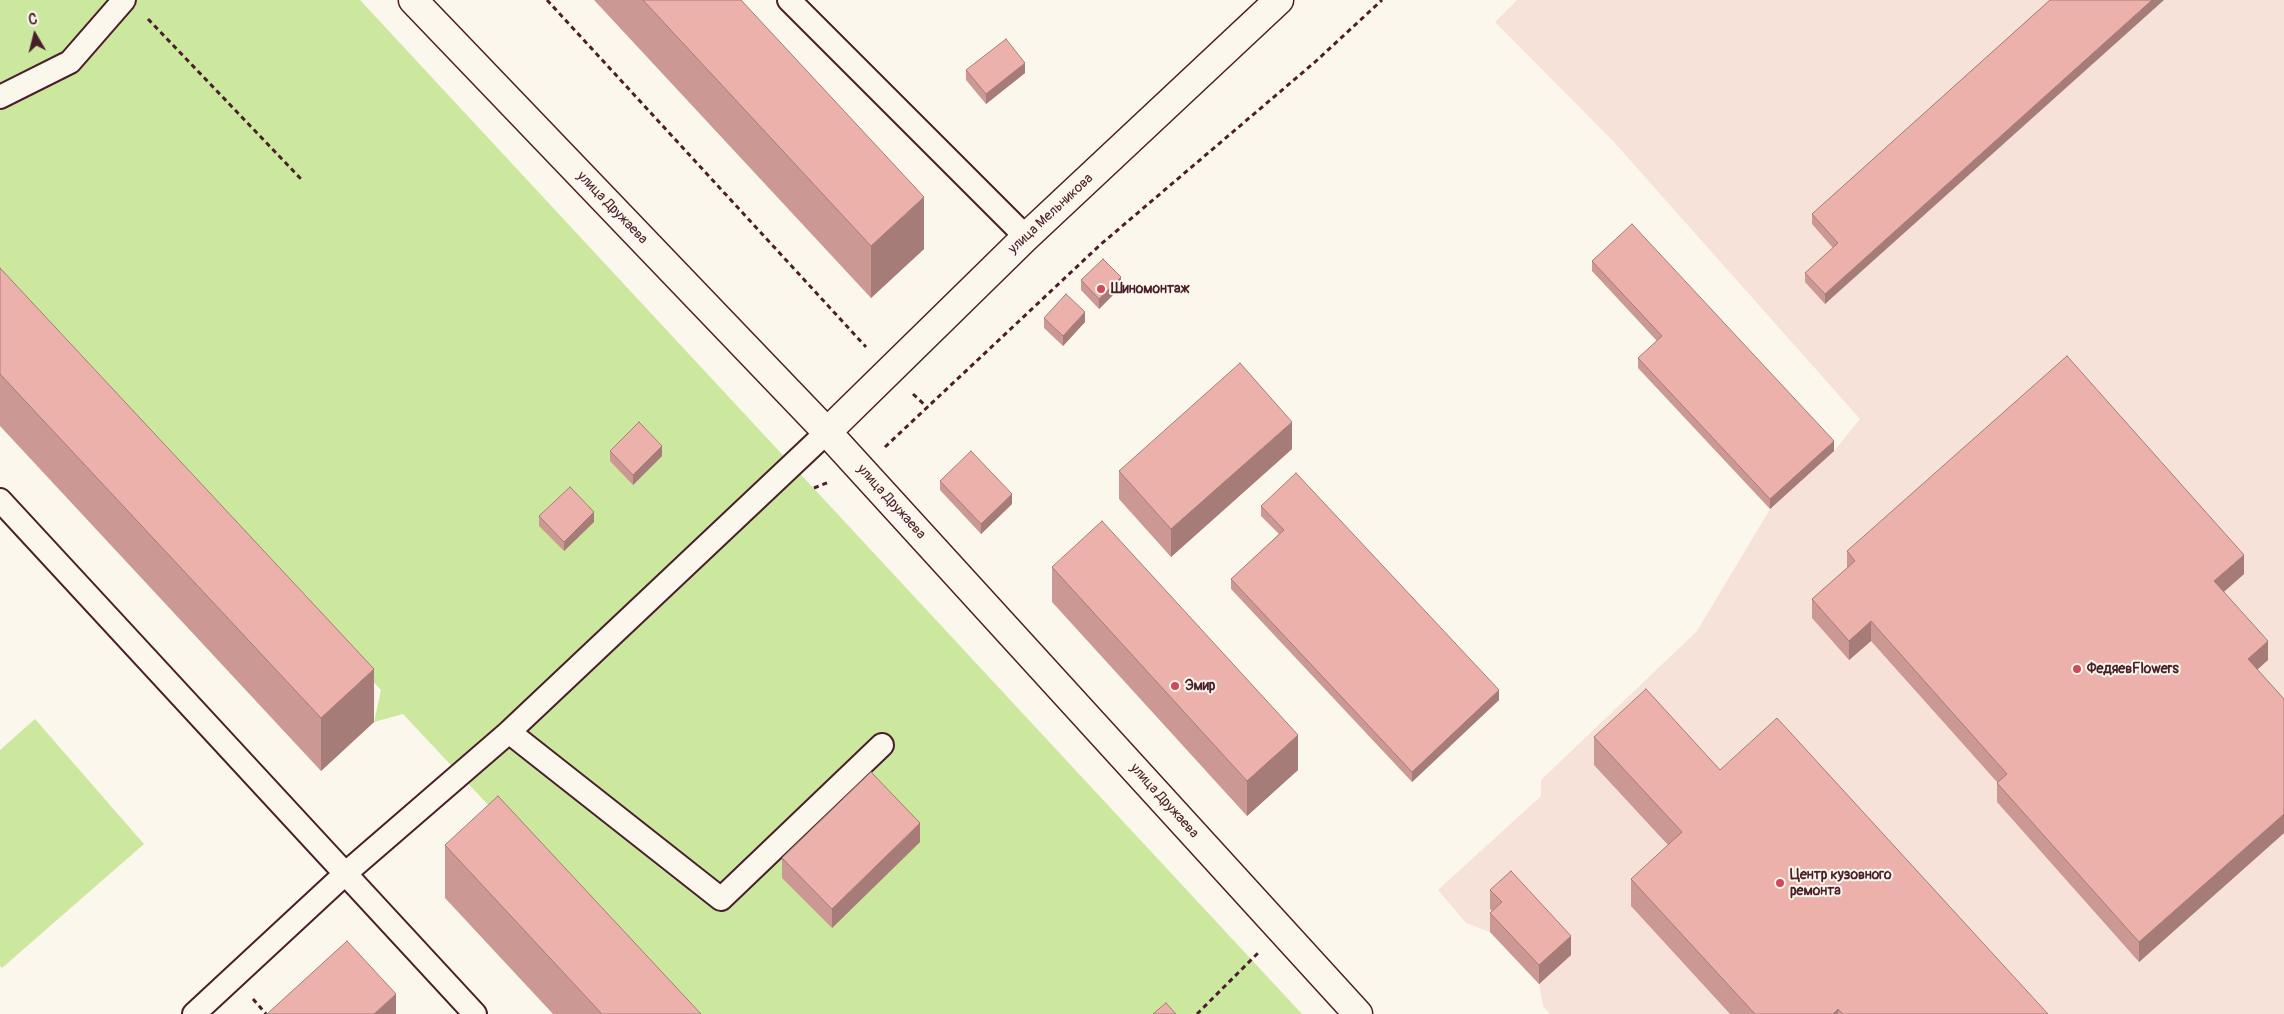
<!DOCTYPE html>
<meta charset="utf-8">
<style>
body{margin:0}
#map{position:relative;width:2284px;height:1014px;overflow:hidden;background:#fbf7ec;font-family:Pangolin,sans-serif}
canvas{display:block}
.north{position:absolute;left:10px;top:10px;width:50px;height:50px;-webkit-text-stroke:4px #fbf7ec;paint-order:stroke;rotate:352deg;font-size:14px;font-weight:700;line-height:20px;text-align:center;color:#4a1f2b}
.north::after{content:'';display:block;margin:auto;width:18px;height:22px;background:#4a1f2b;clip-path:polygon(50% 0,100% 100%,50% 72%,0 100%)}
</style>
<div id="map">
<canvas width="2284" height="1014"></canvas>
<div class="north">С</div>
</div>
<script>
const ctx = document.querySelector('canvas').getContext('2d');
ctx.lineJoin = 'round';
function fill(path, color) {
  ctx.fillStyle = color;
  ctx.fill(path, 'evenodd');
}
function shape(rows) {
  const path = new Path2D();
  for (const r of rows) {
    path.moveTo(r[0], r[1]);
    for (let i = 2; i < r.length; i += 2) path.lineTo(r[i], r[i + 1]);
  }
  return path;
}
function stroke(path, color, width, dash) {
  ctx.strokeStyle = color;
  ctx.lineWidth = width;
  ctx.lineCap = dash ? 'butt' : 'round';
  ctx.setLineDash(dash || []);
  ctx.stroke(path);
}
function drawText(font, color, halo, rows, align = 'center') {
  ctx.font = font + ' Pangolin,sans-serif';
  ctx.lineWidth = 4;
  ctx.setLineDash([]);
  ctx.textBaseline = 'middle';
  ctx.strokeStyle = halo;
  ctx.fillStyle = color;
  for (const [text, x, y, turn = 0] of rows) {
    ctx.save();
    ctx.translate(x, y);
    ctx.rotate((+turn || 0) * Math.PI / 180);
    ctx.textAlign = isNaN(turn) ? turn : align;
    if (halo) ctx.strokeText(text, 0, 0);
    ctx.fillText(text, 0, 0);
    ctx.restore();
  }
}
fill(shape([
 [1517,0,2284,0,2284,1014,1550,1014,1543,1006,1539,984,1490,932,1466,923,1438,890,1541,796,1541,780,1697,631,1770,509,1834,451,1860,419,1613,141,1495,22]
]), '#f7e2d9');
fill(shape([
 [0,0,360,0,1302,1014,684,1014,403,714,374,722,381,690,0,284],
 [35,719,144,844,2,968,0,966,0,750]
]), '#cce89f');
const lane = shape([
 [789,0,1026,237],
 [0,97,70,62,124,0],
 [0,500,475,1014],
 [509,732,721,899,882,745],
 [194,1014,346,873,509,732,827,432]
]);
const street = shape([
 [413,0,827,432,1358,1014],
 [827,432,1026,237,1279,0]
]);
stroke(lane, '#4a1f2b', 26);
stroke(street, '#4a1f2b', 31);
stroke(shape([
 [547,0,866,347],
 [148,19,302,180],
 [913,394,928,408],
 [885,447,1100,245,1315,62,1382,0],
 [814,488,829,482],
 [253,999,266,1014],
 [1197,1014,1258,953]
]), '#4a1f2b', 3, [5, 4]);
stroke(lane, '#fbf7ec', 22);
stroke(street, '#fbf7ec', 28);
fill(shape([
 [594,0,741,0,924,249,871,298],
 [2050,0,1825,304,1805,282,1805,273,1833,248,1812,224,1812,214],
 [966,70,1025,73,986,104,966,80],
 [1592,261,1834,451,1770,509,1638,368,1638,358,1657,341,1592,271],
 [0,268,374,722,321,771,0,426],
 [1081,280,1121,287,1099,309,1081,290],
 [1044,318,1085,322,1063,346,1044,328],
 [1292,449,1171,557,1119,499,1119,471],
 [610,451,662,456,633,485,610,461],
 [940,481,1012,504,981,534,940,490],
 [1261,506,1499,700,1412,782,1231,589,1231,579,1279,534,1261,516],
 [539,516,594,522,564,551,539,526],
 [1847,551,2244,574,2224,592,2268,660,2257,669,2284,699,2284,833,2139,962,1997,802,1997,782,1871,641,1849,660,1812,618,1812,599,1847,568],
 [1052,567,1298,770,1247,816,1052,602],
 [1594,737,1720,770,2048,1014,1730,1014,1631,906,1631,879,1668,845,1594,765],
 [920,842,832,928,782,878,782,858],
 [445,845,701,1014,553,1014,445,898],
 [1490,890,1571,955,1539,984,1490,932,1490,913,1492,911,1490,909]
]), '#cc9894');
fill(shape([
 [2152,0,2164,0,1825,304,1825,294],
 [1025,63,1025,73,986,104,986,94],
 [924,197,924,249,871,298,871,246],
 [1121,277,1121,287,1099,309,1099,299],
 [1085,312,1085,322,1063,346,1063,336],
 [1292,422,1292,449,1171,557,1171,529],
 [1834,441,1834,451,1770,509,1770,499],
 [662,446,662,456,633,485,633,475],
 [1012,494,1012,504,981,534,981,524],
 [594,512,594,522,564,551,564,542],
 [2244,555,2244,574,2214,600,2214,581],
 [1871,621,1871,641,1849,660,1849,641],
 [2268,641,2268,660,2248,678,2248,659],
 [374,669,374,722,321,771,321,718],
 [1499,690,1499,700,1412,782,1412,772],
 [1298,735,1298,770,1247,816,1247,781],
 [2284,814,2284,833,2139,962,2139,942],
 [920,823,920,842,832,928,832,909],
 [1571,936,1571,955,1539,984,1539,965],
 [396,994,396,1014,374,1014],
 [1838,1009,1838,1014,1833,1014]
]), '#a67c78');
const building = shape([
 [643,0,741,0,924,197,871,246,643,0],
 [2050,0,2152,0,1825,294,1805,273,1838,243,1812,214,2050,0],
 [1006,39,1025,63,986,94,966,70,1006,39],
 [1632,224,1834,441,1770,499,1638,358,1662,336,1592,261,1632,224],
 [1103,259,1121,277,1099,299,1081,280,1103,259],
 [0,268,374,669,321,718,0,374,0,268],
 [1066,294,1085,312,1063,336,1044,318,1066,294],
 [2067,356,2244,555,2214,581,2268,641,2248,659,2284,699,2284,814,2139,942,1997,783,2007,774,1871,621,1849,641,1812,599,1855,561,1847,551,2067,356],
 [1240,363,1292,422,1171,529,1119,471,1240,363],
 [639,422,662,446,633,475,610,451,639,422],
 [971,451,1012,494,981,524,940,481,971,451],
 [1296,473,1499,690,1412,772,1231,579,1284,530,1261,506,1296,473],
 [570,487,594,512,564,542,539,516,570,487],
 [1102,521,1298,735,1247,781,1052,567,1102,521],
 [1646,689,1720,770,1777,718,2048,1014,1843,1014,1838,1009,1833,1014,1755,1014,1631,879,1682,832,1594,737,1646,689],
 [871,772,920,823,832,909,782,858,871,772],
 [498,796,701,1014,602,1014,445,845,498,796],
 [1511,871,1571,936,1539,965,1490,913,1502,902,1490,890,1511,871],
 [347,941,396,994,374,1014,267,1014,347,941],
 [1166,1003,1176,1014,1153,1014,1166,1003]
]);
fill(building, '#edb1ac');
stroke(building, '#a67c78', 1);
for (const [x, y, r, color] of [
 [1101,289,5,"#d1495b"],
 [2077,669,5,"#d1495b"],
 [1175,686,5,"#d1495b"],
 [1780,883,5,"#d1495b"]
]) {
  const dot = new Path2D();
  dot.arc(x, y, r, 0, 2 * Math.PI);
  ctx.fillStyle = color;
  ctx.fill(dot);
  stroke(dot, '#fbf7ec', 2);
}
drawText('14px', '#4a1f2b', '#fbf7ec', [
 ["улица Дружаева",612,208,46],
 ["улица Мельникова",1051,214,-43],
 ["улица Дружаева",891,502,48],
 ["улица Дружаева",1164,801,48]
]);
drawText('bold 14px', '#4a1f2b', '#fbf7ec', [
 ["Шиномонтаж",1111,289],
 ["ФедяевFlowers",2087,669],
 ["Эмир",1185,686],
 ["Центр кузовного",1790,875],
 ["ремонта",1790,891]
], 'left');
</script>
